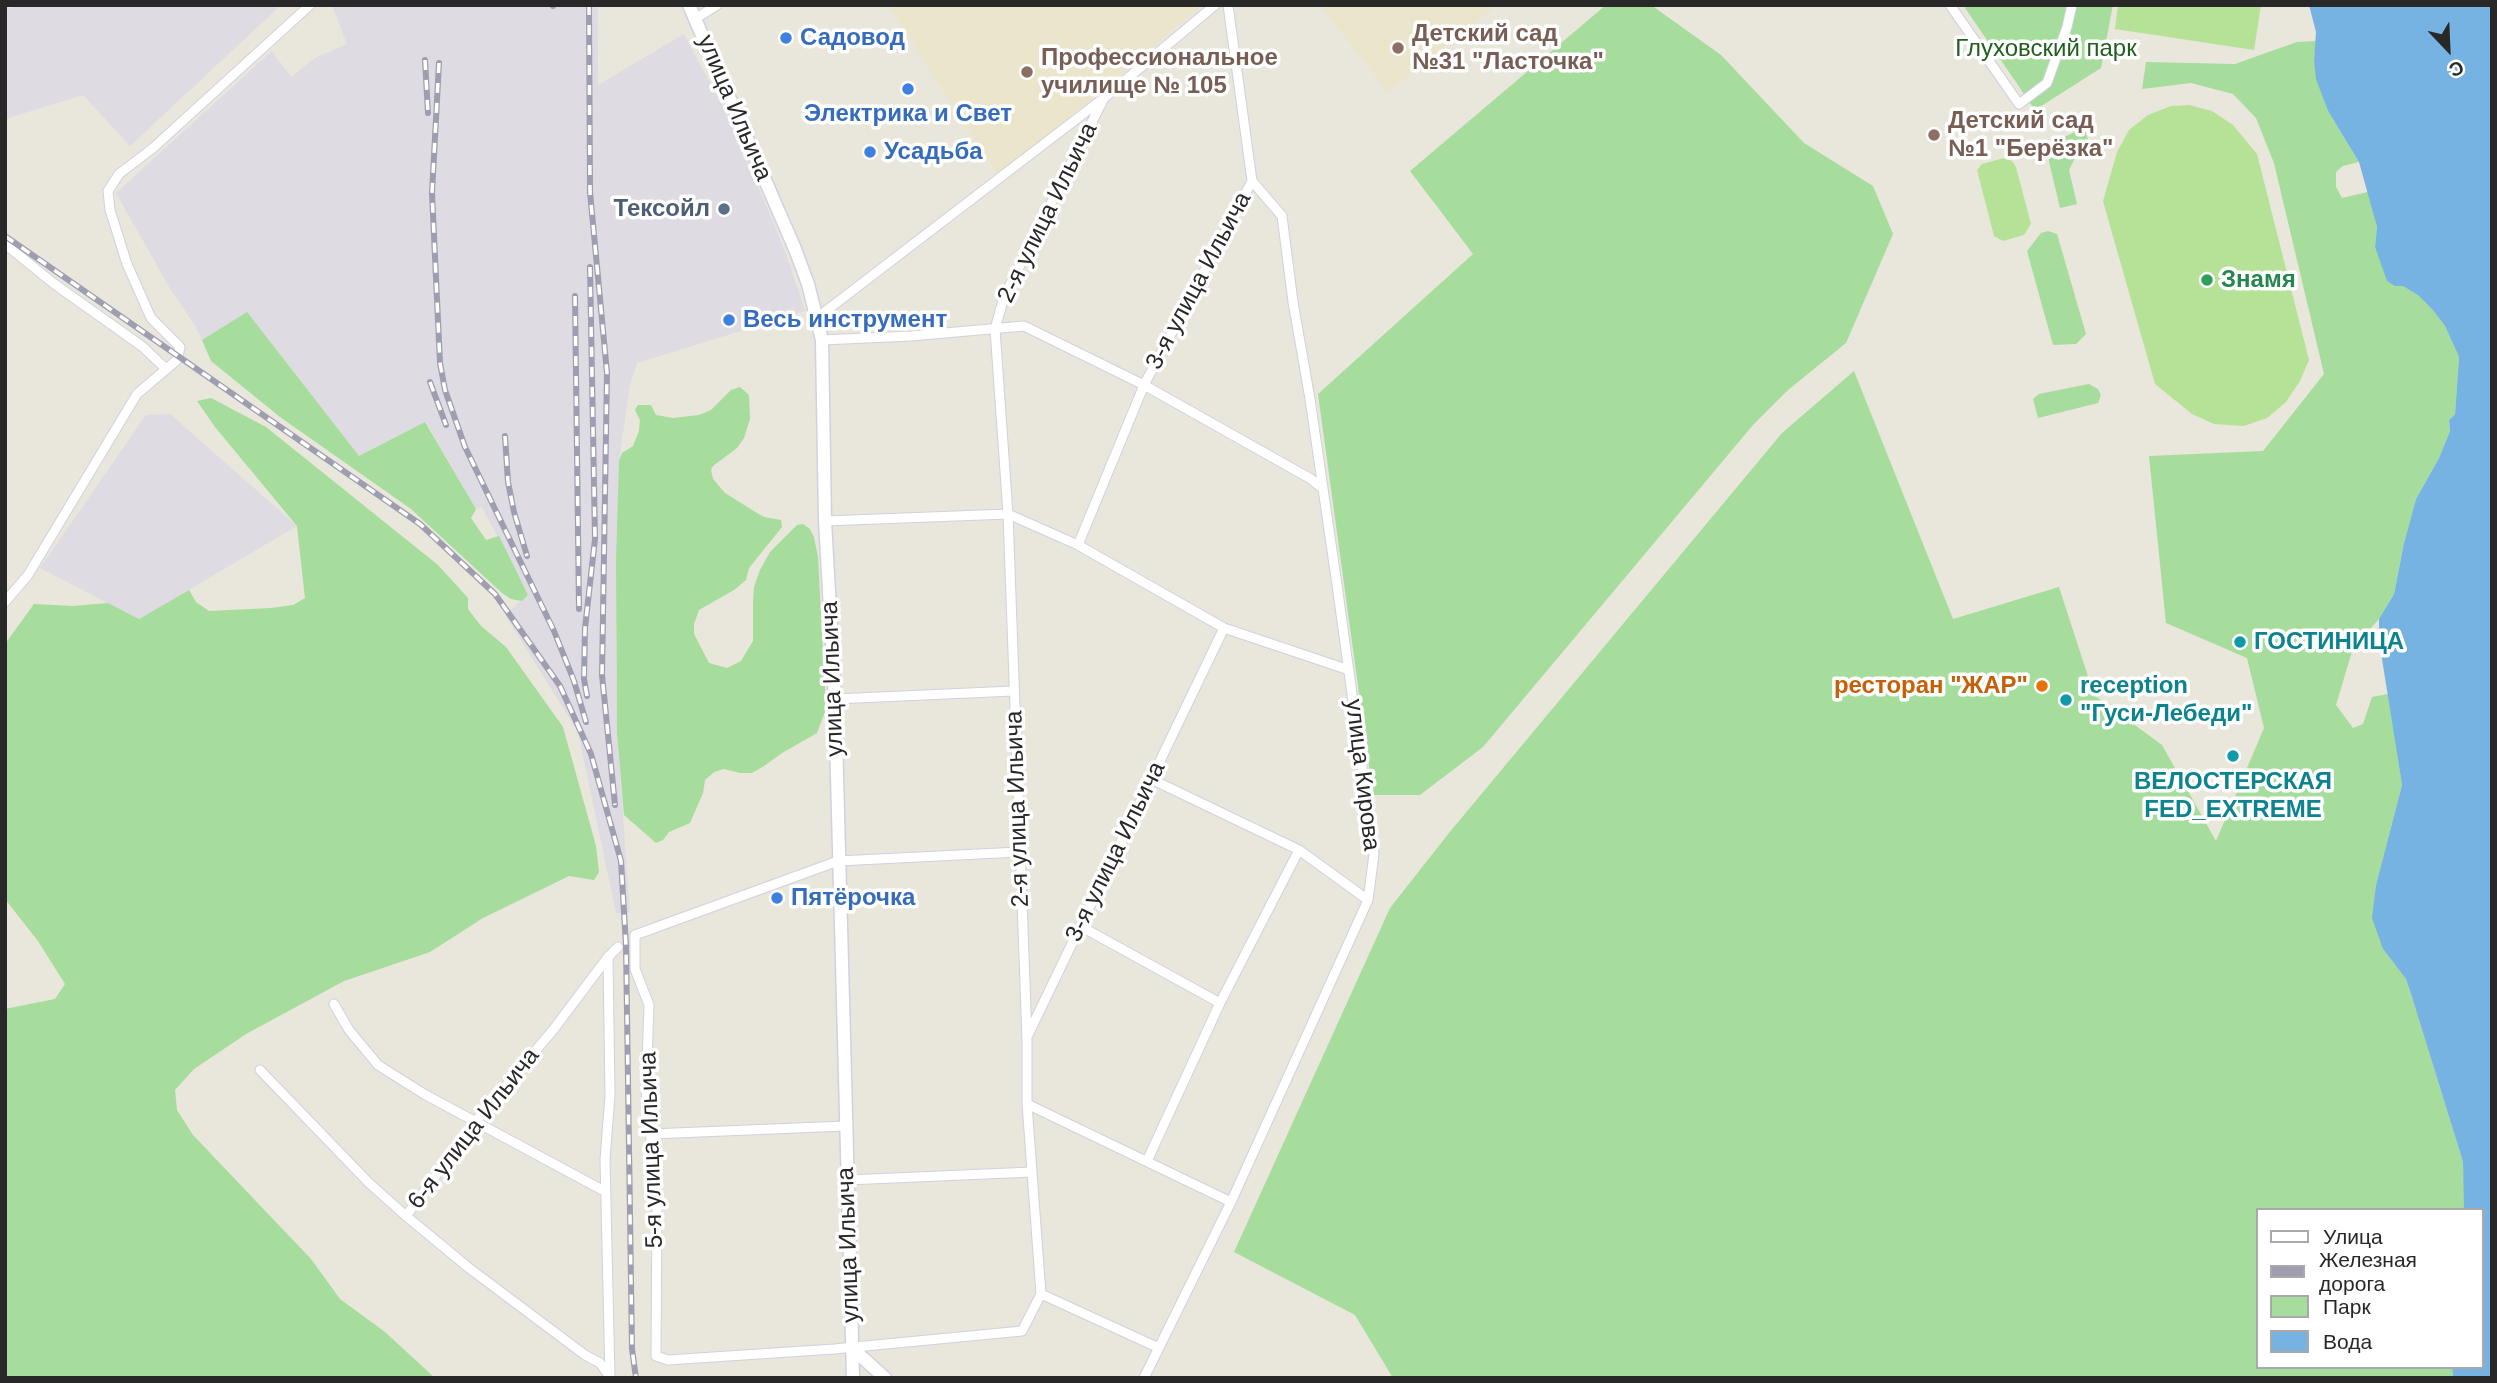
<!DOCTYPE html>
<meta charset="utf-8">
<style>
body{margin:0}
#map{position:relative;width:2497px;height:1383px;overflow:hidden;background:#e9e6db;font-family:Helvetica,sans-serif}
canvas{display:block}
.frame{position:absolute;inset:0;border:7px solid #282828;pointer-events:none}
.legend{position:absolute;left:2256px;top:1208px;width:228px;height:161px;box-sizing:border-box;background:#fff;border:2px solid #a9a9a9;margin:0;padding:9px 12px;list-style:none;font-size:21px;color:#282828}
.legend li{display:flex;align-items:center;gap:14px;height:35px}
.legend b{width:35px;border:2px solid #a9a9a9}
.north{position:absolute;left:2413px;top:14px;width:70px;height:70px;-webkit-text-stroke:5px #fff;paint-order:stroke;rotate:157deg;font-size:19px;font-weight:700;line-height:28px;text-align:center;color:#282828}
.north::after{content:'';display:block;margin:auto;width:24px;height:32px;background:#282828;clip-path:polygon(50% 0,100% 100%,50% 72%,0 100%)}
</style>
<div id="map">
<canvas width="2497" height="1383"></canvas>
<div class="frame"></div>
<ul class="legend">
<li><b style="height:9px;background:#fff"></b>Улица</li>
<li><b style="height:9px;background:#9f9eb1"></b>Железная дорога</li>
<li><b style="height:19px;background:#a6dc9c"></b>Парк</li>
<li><b style="height:19px;background:#76b3e3"></b>Вода</li>
</ul>
<div class="north">С</div>
</div>
<script>
const ctx = document.querySelector('canvas').getContext('2d');
ctx.lineJoin = 'round';
function fill(path, color) {
  ctx.fillStyle = color;
  ctx.fill(path, 'evenodd');
}
function shape(rows) {
  const path = new Path2D();
  for (const r of rows) {
    path.moveTo(r[0], r[1]);
    for (let i = 2; i < r.length; i += 2) path.lineTo(r[i], r[i + 1]);
  }
  return path;
}
function stroke(path, color, width, dash) {
  ctx.strokeStyle = color;
  ctx.lineWidth = width;
  ctx.lineCap = dash ? 'butt' : 'round';
  ctx.setLineDash(dash || []);
  ctx.stroke(path);
}
function drawText(font, color, halo, rows, align = 'center') {
  ctx.font = font + ' Helvetica,sans-serif';
  ctx.lineWidth = 7;
  ctx.setLineDash([]);
  ctx.textBaseline = 'middle';
  ctx.strokeStyle = halo;
  ctx.fillStyle = color;
  for (const [text, x, y, turn = 0] of rows) {
    ctx.save();
    ctx.translate(x, y);
    ctx.rotate((+turn || 0) * Math.PI / 180);
    ctx.textAlign = isNaN(turn) ? turn : align;
    if (halo) ctx.strokeText(text, 0, 0);
    ctx.fillText(text, 0, 0);
    ctx.restore();
  }
}
fill(shape([
 [20,5,281,5,130,146,83,95,5,119,5,10],
 [332,5,598,5,598,85,684,34,733,126,785,251,805,311,637,363,630,385,619,461,616,645,617,733,630,913,616,913,578,732,505,615,528,595,482,507,476,509,426,422,359,456,247,313,202,340,196,327,171,290,116,193,272,51,291,77,315,58,347,44],
 [170,414,297,526,139,619,40,568,146,415]
]), '#dedbe2');
fill(shape([
 [888,5,1202,5,999,177],
 [1320,5,1497,5,1388,92]
]), '#eae5cb');
fill(shape([
 [1606,5,1651,5,1721,55,1804,143,1873,186,1893,234,1846,343,1788,390,1753,425,1483,747,1420,795,1373,795,1318,394,1473,254,1410,171],
 [1963,5,2113,5,2101,68,2035,110],
 [2316,41,2314,61,2328,111,2359,162,2343,166,2336,172,2336,187,2342,198,2368,192,2377,227,2375,247,2395,286,2403,286,2419,296,2432,309,2445,326,2459,357,2455,414,2449,420,2450,431,2439,458,2416,499,2404,543,2394,594,2379,619,2353,648,2336,705,2353,728,2363,724,2372,697,2388,694,2402,785,2376,885,2375,901,2383,949,2406,979,2411,994,2463,1162,2465,1201,2464,1210,2257,1210,2257,1367,2452,1367,2453,1378,1393,1378,1355,1315,1234,1252,1390,908,1449,833,1782,433,1854,371,1953,619,2059,587,2094,695,2162,745,2216,841,2264,728,2247,658,2166,623,2149,456,2263,451,2324,374,2274,163,2256,118,2233,94,2191,83,2142,89,2146,62,2235,64,2297,42],
 [2084,128,2089,142,2078,152,2069,170,2077,204,2060,208,2047,153,2053,142],
 [2048,231,2057,234,2086,334,2076,344,2053,345,2027,251,2041,233],
 [247,312,359,456,425,422,476,509,471,518,486,540,499,536,528,595,522,601,511,599,502,593,411,509,280,417,211,361,202,340],
 [2089,384,2098,389,2101,395,2098,403,2038,418,2033,399,2039,394],
 [740,387,749,395,750,419,744,438,737,448,713,466,711,470,713,479,725,493,757,513,764,517,781,520,782,527,749,568,746,580,734,590,699,610,694,624,694,634,709,663,727,668,741,661,753,641,753,603,754,587,760,570,770,552,797,525,803,524,810,529,814,537,818,557,826,709,817,733,782,753,764,766,752,773,740,773,724,769,714,772,705,780,703,793,690,823,669,832,663,840,656,843,624,815,617,733,616,562,619,461,622,453,633,446,639,431,640,420,635,410,638,405,651,405,656,415,673,418,699,415,711,410,731,390],
 [211,398,266,427,438,565,468,598,468,609,481,626,506,647,563,727,596,846,599,872,594,880,569,876,483,918,430,952,344,981,246,1034,194,1069,175,1090,177,1110,193,1135,311,1259,340,1299,385,1332,435,1378,5,1378,5,1009,55,999,65,984,38,941,5,899,5,644,34,604,73,606,108,603,139,619,189,590,196,602,209,611,271,608,293,605,305,598,297,526,215,427,197,401]
]), '#a6dc9c');
fill(shape([
 [2118,5,2261,5,2254,50,2115,29],
 [2189,105,2212,111,2233,125,2257,154,2309,360,2300,381,2286,402,2267,418,2244,426,2214,424,2192,414,2155,384,2103,201,2117,152,2129,130,2148,115,2171,106],
 [2004,158,2012,161,2016,167,2031,224,2024,235,2003,241,1994,236,1977,170,1982,164]
]), '#b6e298');
fill(shape([
 [2309,5,2492,5,2492,1378,2453,1378,2452,1367,2481,1367,2481,1210,2464,1210,2463,1162,2411,994,2406,979,2383,949,2372,918,2376,885,2402,785,2379,640,2379,619,2394,594,2404,543,2416,499,2439,458,2450,431,2449,420,2455,414,2459,357,2445,326,2432,309,2419,296,2403,286,2395,286,2387,281,2375,247,2377,227,2359,162,2328,111,2316,79,2314,61,2316,32]
]), '#76b3e3');
const street = shape([
 [1950,5,2019,104,2047,83,2067,27,2072,5],
 [695,19,717,5],
 [5,244,53,283,143,347,166,369],
 [818,317,1100,101],
 [822,340,911,336,1024,326,1144,385,1311,479,1323,489],
 [825,521,1008,514,1078,545,1224,628,1349,670],
 [1078,545,1144,385,1252,181,1228,5],
 [5,602,28,575,137,394,177,360,178,356,180,347,151,318,127,264,110,210,108,191,119,174,153,148,310,5],
 [835,699,1013,691],
 [1151,779,1299,850,1368,900],
 [1019,852,838,861,635,935,635,969,649,1005,646,1090,657,1201,656,1356,668,1360,834,1349,1022,1331,1041,1294,1027,1104,1027,1039,1008,514,995,329,1004,297,1104,98,1215,5],
 [1080,926,1220,1003],
 [608,957,610,1096,605,1159,610,1378],
 [334,1004,349,1030,378,1065,424,1094,606,1192],
 [1027,1037,1224,628],
 [260,1070,369,1183,406,1216,476,1121,553,1030,608,957,618,947],
 [1027,1104,1231,1202],
 [651,1134,845,1126],
 [1147,1161,1220,1003,1299,850],
 [847,1180,1032,1172],
 [406,1216,469,1268,585,1355,600,1363,610,1377],
 [1041,1294,1159,1348],
 [1144,1378,1231,1202,1368,900,1374,854,1337,585,1310,399,1293,302,1282,216,1252,181]
]);
const secondary = shape([
 [689,5,795,249,808,284,822,340,825,521,835,699,853,1378],
 [852,1348,885,1378]
]);
stroke(street, '#d0d1e0', 11);
stroke(secondary, '#d0d1e0', 15);
stroke(street, '#fff', 9);
stroke(secondary, '#fff', 12);
const rail = shape([
 [589,5,590,192,607,373,602,675,615,805],
 [553,6,553,5],
 [425,60,428,113],
 [439,63,432,193,440,363,445,390,465,447,554,631,574,681,586,722],
 [5,236,420,524,495,594,560,686,591,754,621,861,626,946,632,1349,636,1378],
 [575,296,579,609],
 [430,382,446,425],
 [505,436,508,482,514,512,527,556],
 [587,696,584,679,585,628,595,539,590,267]
]);
stroke(rail, '#9f9eb1', 6);
stroke(rail, '#fff', 3.5, [10]);
for (const [x, y, r, color] of [
 [786,38,7,"#3f7fe0"],
 [1398,48,7,"#8d6e63"],
 [1027,72,7,"#8d6e63"],
 [908,89,7,"#3f7fe0"],
 [1934,135,7,"#8d6e63"],
 [870,152,7,"#3f7fe0"],
 [724,209,7,"#5c6f8a"],
 [2207,280,7,"#2e9e5b"],
 [729,320,7,"#3f7fe0"],
 [2240,642,7,"#0f9aa8"],
 [2042,686,7,"#e8710a"],
 [2066,700,7,"#0f9aa8"],
 [2233,756,7,"#0f9aa8"],
 [777,898,7,"#3f7fe0"]
]) {
  const dot = new Path2D();
  dot.arc(x, y, r, 0, 2 * Math.PI);
  ctx.fillStyle = color;
  ctx.fill(dot);
  stroke(dot, '#fff', 2.5);
}
drawText('bold 24px', '#785e54', '#fff', [
 ["Детский сад",1412,34],
 ["№31 \"Ласточка\"",1412,62],
 ["Профессиональное",1041,58],
 ["училище № 105",1041,86],
 ["Детский сад",1948,121],
 ["№1 \"Берёзка\"",1948,149]
], 'left');
drawText('bold 24px', '#366cbe', '#fff', [
 ["Садовод",800,38],
 ["Электрика и Свет",908,114,"center"],
 ["Усадьба",884,152],
 ["Весь инструмент",743,320],
 ["Пятёрочка",791,898]
], 'left');
drawText('24px', '#225e1f', '#fff', [
 ["Глуховский парк",2046,49]
]);
drawText('24px', '#282828', '#fff', [
 ["улица Ильича",734,108,67],
 ["2-я улица Ильича",1048,213,-64],
 ["3-я улица Ильича",1199,281,-62],
 ["улица Ильича",833,679,-92],
 ["улица Кирова",1362,775,83],
 ["2-я улица Ильича",1018,809,-92],
 ["3-я улица Ильича",1116,852,-64],
 ["6-я улица Ильича",474,1129,-52],
 ["5-я улица Ильича",652,1150,-92],
 ["улица Ильича",849,1245,-92]
]);
drawText('bold 24px', '#4e5e75', '#fff', [
 ["Тексойл",710,209]
], 'right');
drawText('bold 24px', '#27864d', '#fff', [
 ["Знамя",2221,280]
], 'left');
drawText('bold 24px', '#0d838f', '#fff', [
 ["ГОСТИНИЦА",2254,642],
 ["reception",2080,686],
 ["\"Гуси-Лебеди\"",2080,714],
 ["ВЕЛОСТЕРСКАЯ",2233,782,"center"],
 ["FED_EXTREME",2233,810,"center"]
], 'left');
drawText('bold 24px', '#c56008', '#fff', [
 ["ресторан \"ЖАР\"",2028,686]
], 'right');
</script>
